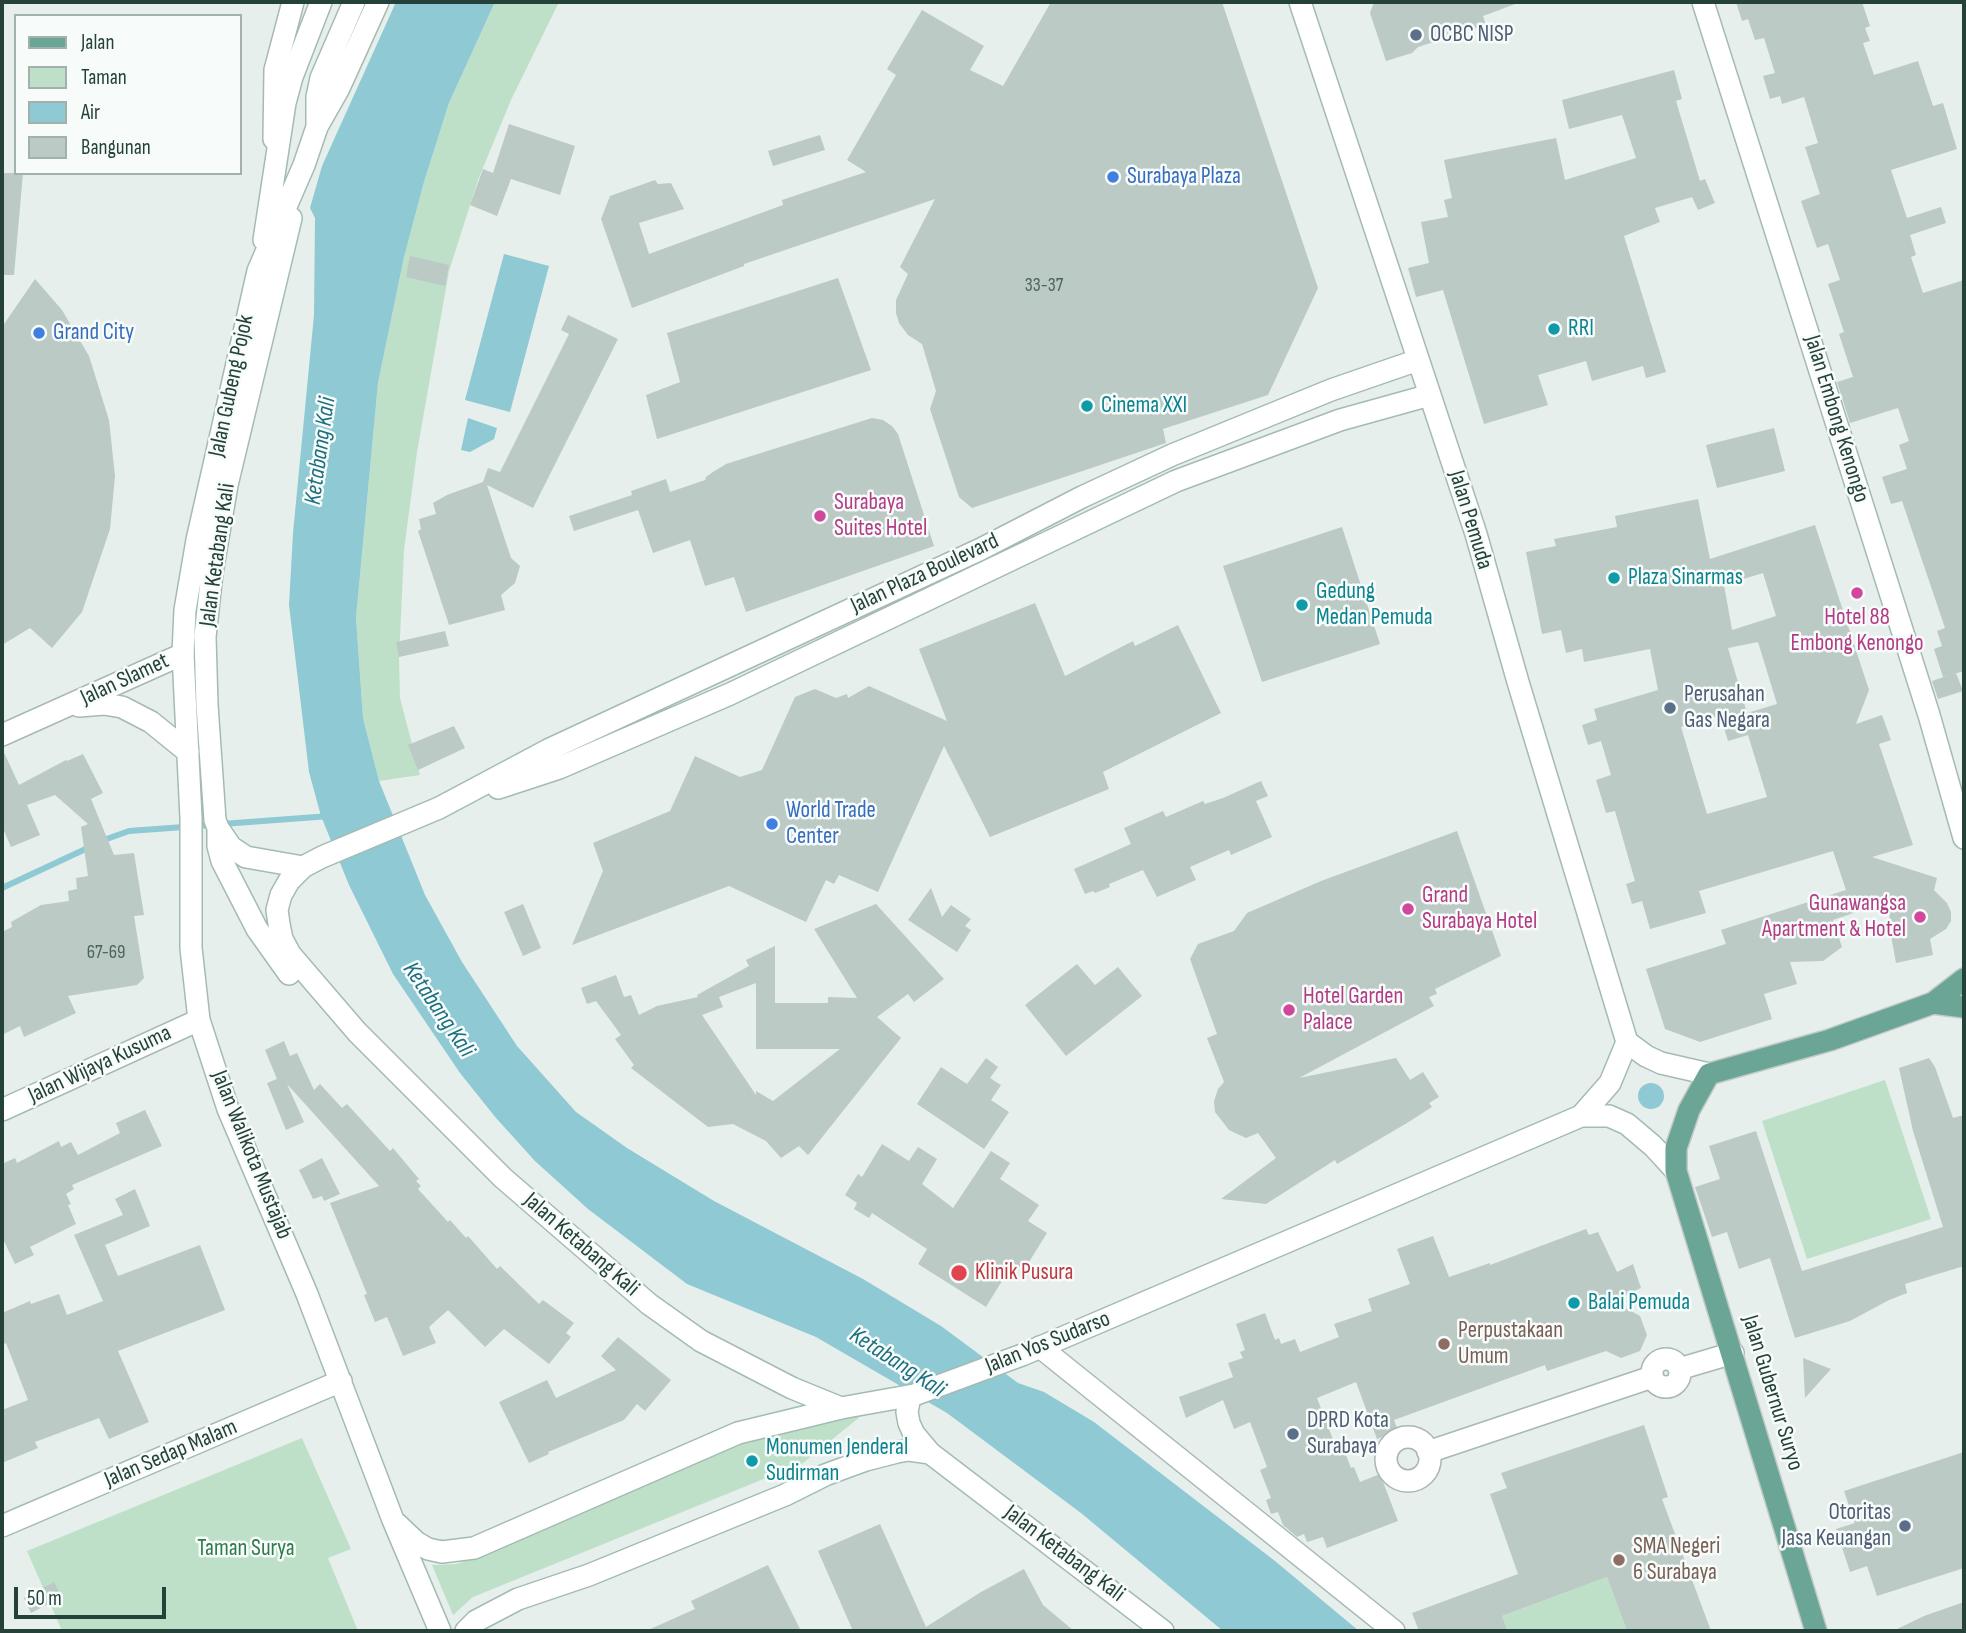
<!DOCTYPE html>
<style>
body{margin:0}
#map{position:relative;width:1966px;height:1633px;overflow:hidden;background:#e6efeb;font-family:"Sofia Sans Condensed",sans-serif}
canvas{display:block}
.frame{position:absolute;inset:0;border:4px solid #24423a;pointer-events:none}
.legend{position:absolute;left:14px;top:14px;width:228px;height:161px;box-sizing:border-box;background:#f7fbf9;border:2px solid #a3b1ad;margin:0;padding:9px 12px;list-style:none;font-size:21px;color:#24423a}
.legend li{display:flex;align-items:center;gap:14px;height:35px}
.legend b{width:35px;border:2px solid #a3b1ad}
.scale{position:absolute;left:14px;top:1587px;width:152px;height:32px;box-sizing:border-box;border:4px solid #24423a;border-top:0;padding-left:9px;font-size:21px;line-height:24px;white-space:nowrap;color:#24423a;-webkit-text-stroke:5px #f7fbf9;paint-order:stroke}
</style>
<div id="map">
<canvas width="1966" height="1633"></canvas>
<div class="frame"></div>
<ul class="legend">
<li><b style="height:9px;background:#6aa596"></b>Jalan</li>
<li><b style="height:19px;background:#bfe0c8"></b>Taman</li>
<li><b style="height:19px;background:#8ec9d4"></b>Air</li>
<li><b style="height:19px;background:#bbcac4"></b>Bangunan</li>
</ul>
<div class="scale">50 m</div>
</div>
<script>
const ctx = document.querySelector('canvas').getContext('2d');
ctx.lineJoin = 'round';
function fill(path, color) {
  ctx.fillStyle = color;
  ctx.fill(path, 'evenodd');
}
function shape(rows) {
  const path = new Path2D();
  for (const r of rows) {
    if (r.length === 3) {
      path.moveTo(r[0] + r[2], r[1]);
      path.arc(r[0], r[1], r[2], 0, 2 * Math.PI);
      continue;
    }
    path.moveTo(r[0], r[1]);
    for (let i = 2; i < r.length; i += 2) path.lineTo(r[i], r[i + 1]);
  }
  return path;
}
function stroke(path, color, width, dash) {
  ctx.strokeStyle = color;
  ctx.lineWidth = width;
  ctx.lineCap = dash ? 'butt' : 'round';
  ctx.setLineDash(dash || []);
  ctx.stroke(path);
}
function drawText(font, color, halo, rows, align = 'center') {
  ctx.font = font + ' "Sofia Sans Condensed",sans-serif';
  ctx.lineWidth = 5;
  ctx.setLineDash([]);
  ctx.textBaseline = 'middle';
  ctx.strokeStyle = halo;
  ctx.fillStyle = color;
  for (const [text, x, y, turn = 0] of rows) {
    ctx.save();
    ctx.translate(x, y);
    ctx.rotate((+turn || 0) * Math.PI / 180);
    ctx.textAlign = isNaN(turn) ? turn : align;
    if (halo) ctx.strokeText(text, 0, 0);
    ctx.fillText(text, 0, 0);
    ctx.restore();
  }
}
fill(shape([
 [495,2,559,2,511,100,478,180,449,271,417,452,404,550,399,659,400,698,420,775,379,781,363,718,356,618,378,383,404,257,424,182,449,103],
 [1885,1080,1931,1219,1807,1259,1762,1121],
 [861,1416,803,1463,473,1597,453,1615,432,1565,457,1564,787,1424],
 [302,1438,351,1549,328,1558,358,1631,62,1631,27,1551],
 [1607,1577,1627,1631,1508,1631,1502,1616]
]), '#bfe0c8');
fill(shape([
 [396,2,495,2,449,103,424,182,404,257,378,383,356,618,363,718,379,781,425,895,462,962,517,1046,576,1112,627,1148,714,1201,863,1279,941,1326,1018,1383,1044,1392,1094,1422,1275,1561,1359,1631,1223,1631,1081,1513,947,1413,816,1337,687,1284,588,1209,535,1161,496,1118,460,1073,393,974,349,885,321,816,309,772,289,605,293,533,314,315,315,218,310,208,322,166],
 [504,254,549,266,510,412,465,400],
 [468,418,497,428,494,439,470,452,461,450],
 [1651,1096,13]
]), '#8ec9d4');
stroke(shape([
 [222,824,330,816],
 [101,841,129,831,211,825],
 [2,888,92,846]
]), '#8ec9d4', 6);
fill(shape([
 [1051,2,1222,2,1318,288,1268,395,1163,429,1166,443,972,508,959,497,930,409,936,391,922,344,908,335,899,323,896,313,896,300,908,274,900,267,935,199,744,264,744,266,632,308,601,219,610,196,655,180,658,184,671,183,684,209,639,223,649,254,783,205,782,200,866,172,847,160,896,75,887,69,922,10,984,46,970,70,1003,86],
 [1374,2,1517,2,1518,3,1483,16,1486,25,1418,47,1412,53,1386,61,1370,13],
 [1736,2,1862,2,1870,26,1865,28,1870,41,1863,43,1874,75,1918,61,1933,106,1943,103,1957,149,1891,170,1907,218,1941,207,1946,223,1910,235,1916,255,1911,257,1923,293,1964,280,1964,671,1943,677,1934,649,1942,646,1937,631,1945,628,1902,501,1891,504,1882,477,1907,469,1899,445,1909,441,1898,408,1850,423,1837,382,1853,377,1839,334,1844,332,1828,284,1840,280,1828,244,1817,248,1801,201,1820,194,1805,147,1818,143,1804,97,1782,104,1780,96,1770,99,1763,76,1775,73,1764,38,1755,40,1748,19,1742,21],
 [1674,70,1682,99,1676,101,1700,181,1705,179,1715,203,1698,210,1692,197,1655,208,1660,222,1624,236,1666,372,1646,378,1643,366,1592,381,1586,361,1538,375,1548,405,1484,424,1443,290,1416,297,1408,268,1429,263,1421,222,1448,217,1444,200,1452,198,1444,160,1556,138,1565,180,1636,158,1622,115,1569,129,1562,100],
 [509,124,575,146,560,195,511,179,497,216,470,205,483,169,493,173],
 [820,135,825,150,773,166,768,151],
 [2,173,23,173,14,275,2,275],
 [410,256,449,265,445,286,406,277],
 [838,278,871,370,657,439,646,395,680,382,667,333],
 [35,279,62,310,89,356,109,420,115,476,110,529,82,612,52,648,30,628,2,645,2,327],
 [568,315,618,339,533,508,487,485,511,558,520,566,515,583,501,595,505,610,449,625,418,531,421,529,419,519,436,514,433,503,447,495,483,482,488,468,500,472,569,334,561,330],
 [872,418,883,420,892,426,898,434,934,546,746,612,734,577,705,586,690,540,653,553,638,510,574,531,569,516,632,495,631,491,666,479,670,492,705,480,706,477,713,472,726,464],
 [1774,428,1785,471,1717,488,1706,445],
 [1698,499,1710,559,1815,525,1869,690,1856,724,1882,715,1891,740,1879,744,1913,845,1872,857,1937,878,1934,890,1947,903,1951,912,1951,921,1946,929,1930,939,1933,955,1896,963,1890,930,1889,901,1833,920,1842,947,1823,961,1790,962,1797,984,1764,994,1772,1019,1700,1042,1665,1029,1646,969,1726,944,1721,930,1846,890,1833,851,1699,891,1706,913,1650,929,1642,901,1632,904,1626,884,1635,881,1615,811,1606,813,1596,780,1611,775,1601,741,1588,745,1582,725,1597,720,1594,709,1658,690,1650,649,1584,662,1582,649,1566,653,1561,630,1542,634,1526,552,1556,546,1554,539,1617,527,1615,516],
 [1763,573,1776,616,1732,630,1724,585],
 [1758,642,1777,704,1747,713,1728,648],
 [1720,715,1728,741,1748,735,1767,797,1707,814,1681,727],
 [1342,527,1380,644,1262,682,1223,566],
 [1035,603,1065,676,1133,641,1135,646,1178,625,1221,713,1103,772,1109,789,990,837,944,746,878,892,839,875,834,884,826,880,806,922,729,886,572,945,603,871,593,843,670,811,695,756,740,777,762,770,795,697,815,689,836,698,847,694,848,698,869,686,947,721,919,649],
 [445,631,449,646,399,657,396,642],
 [1956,673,1963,691,1938,699,1932,681],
 [454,726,465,748,418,770,408,745],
 [2,748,19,785,66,760,67,761,83,754,103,793,91,799,114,855,134,853,144,915,134,916,144,978,137,985,68,996,76,1013,24,1037,20,1026,2,1035,2,932,12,927,11,922,41,905,69,901,68,891,77,889,76,878,88,876,81,827,88,824,55,795,27,805,40,835,11,847,2,826],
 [1261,781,1268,796,1256,801,1272,837,1231,855,1229,850,1190,867,1196,880,1157,897,1143,870,1109,884,1110,887,1095,893,1093,891,1085,894,1074,869,1131,844,1124,828,1163,811,1166,817,1203,801,1205,804,1223,798],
 [1457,831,1501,956,1435,989,1437,994,1429,997,1434,1006,1299,1078,1396,1058,1410,1080,1423,1072,1439,1097,1429,1103,1432,1107,1407,1123,1337,1164,1335,1160,1266,1204,1221,1199,1276,1158,1258,1133,1246,1138,1229,1130,1215,1112,1214,1101,1218,1089,1224,1082,1207,1038,1217,1034,1190,959,1198,944,1234,931,1247,913,1321,881],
 [931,888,942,917,951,905,971,919,965,926,971,930,957,952,908,920],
 [523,904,541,948,523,956,504,912],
 [876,904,944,979,914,1002,908,994,877,1017,901,1038,808,1155,799,1146,781,1158,766,1141,733,1124,708,1127,631,1068,634,1065,615,1039,621,1035,596,1001,587,1004,581,988,616,975,624,997,631,995,639,1015,657,1006,698,997,697,995,749,966,746,960,775,946,775,1003,828,1003,828,997,857,998,814,929],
 [756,983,756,1049,840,1049,773,1101,756,1091,756,1095,702,1015,723,1007,719,997],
 [1077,964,1095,985,1118,967,1142,996,1066,1056,1025,1005],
 [284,1041,290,1056,297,1053,314,1090,320,1084,342,1108,347,1104,390,1151,393,1148,419,1179,416,1181,421,1186,418,1189,448,1222,450,1220,466,1238,468,1236,497,1269,500,1266,539,1304,543,1300,574,1323,566,1333,571,1337,549,1364,504,1329,485,1347,448,1310,429,1327,436,1343,403,1356,387,1317,375,1322,364,1295,367,1294,330,1203,379,1186,287,1084,304,1122,286,1130,267,1083,277,1079,265,1050],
 [986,1058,998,1067,990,1078,1001,1085,991,1100,1009,1112,984,1149,917,1104,941,1067,967,1084],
 [1929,1058,1935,1067,1953,1118,1964,1115,1964,1266,1905,1284,1907,1293,1889,1300,1850,1321,1795,1338,1770,1258,1739,1269,1727,1232,1712,1237,1695,1187,1720,1179,1709,1146,1756,1131,1802,1271,1943,1227,1913,1131,1899,1068],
 [145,1110,162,1146,72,1185,74,1189,66,1194,71,1204,68,1205,76,1224,30,1247,34,1255,15,1264,2,1237,2,1164,15,1158,17,1163,59,1141,61,1147,71,1142,78,1155,120,1133,116,1123],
 [882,1144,909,1161,918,1147,937,1159,922,1184,953,1208,991,1151,1010,1163,1000,1179,1039,1205,1028,1221,1047,1233,1024,1270,1013,1263,986,1307,918,1264,927,1249,872,1213,869,1218,854,1209,857,1203,845,1195,858,1174,862,1177],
 [322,1158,340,1194,324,1201,322,1196,313,1199,299,1170],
 [135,1189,150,1226,105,1245,118,1276,200,1245,225,1310,118,1351,149,1422,109,1439,99,1418,35,1442,38,1448,2,1463,2,1410,28,1400,6,1343,2,1345,2,1313,30,1301,31,1304,59,1294,67,1315,103,1301,74,1235,123,1215,115,1199],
 [1586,1229,1589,1235,1598,1232,1617,1272,1633,1264,1641,1288,1613,1301,1640,1316,1647,1335,1640,1351,1621,1358,1606,1351,1547,1371,1545,1365,1394,1420,1398,1431,1377,1439,1356,1382,1317,1398,1334,1442,1340,1440,1351,1468,1354,1467,1360,1482,1380,1474,1398,1521,1327,1548,1323,1537,1307,1542,1304,1534,1297,1537,1283,1525,1278,1512,1271,1514,1266,1500,1271,1498,1260,1470,1267,1467,1250,1422,1234,1429,1223,1400,1186,1418,1179,1397,1233,1377,1228,1363,1243,1358,1240,1352,1245,1350,1236,1324,1265,1313,1275,1340,1279,1338,1281,1344,1295,1339,1300,1352,1339,1337,1334,1324,1372,1311,1368,1299,1410,1284,1397,1249,1433,1236,1449,1277,1490,1263,1490,1265],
 [618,1337,671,1380,645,1411,637,1404,624,1420,548,1452,549,1454,529,1463,499,1402,547,1380,556,1398,616,1370,601,1356],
 [1803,1358,1831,1369,1805,1398],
 [1644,1425,1668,1497,1662,1499,1711,1631,1627,1631,1607,1577,1502,1616,1508,1631,1419,1631,1412,1613,1518,1574,1490,1494,1507,1488,1501,1473],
 [1964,1452,1964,1568,1877,1596,1867,1566,1850,1572,1836,1529,1855,1523,1844,1491],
 [880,1524,926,1627,981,1592,1024,1569,1043,1605,1074,1631,853,1631,818,1551],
 [768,1565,801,1631,646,1631,695,1609,691,1601],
 [54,1582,62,1597,31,1613,24,1598],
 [1964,1602,1964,1631,1893,1631,1924,1616]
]), '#bbcac4');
const street = shape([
 [274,139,275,70,293,2],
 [79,706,104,704,122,707,151,722,188,752],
 [2,735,183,654],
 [1040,1347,1394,1631],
 [1666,1373,14],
 [1679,1369,1733,1353],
 [1408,1459,22],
 [1428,1452,1652,1377]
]);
const secondary = shape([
 [354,2,321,78,317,97,317,127,304,165,258,271,197,540,185,610,183,654,191,818,191,948,199,1020,228,1109,307,1294,393,1520,440,1631],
 [1300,2,1476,534,1518,682,1627,1042,1646,1056,1661,1063,1709,1074],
 [1703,2,1929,715,1964,838],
 [318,125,339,88,378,2],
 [291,218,227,485,212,573,205,637,207,705,215,820,218,828,231,847,246,857,303,867],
 [264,240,285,103,292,77,321,2],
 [498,788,559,768,730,694,1176,481,1340,420,1430,395],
 [218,830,218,846,222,861,257,929,289,974],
 [2,1110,199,1020],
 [1581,1116,1609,1116,1627,1124,1653,1146,1676,1171],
 [910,1397,907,1412,909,1423,914,1434,930,1453,1163,1631],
 [841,1408,792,1388,701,1341,649,1304,503,1178,357,1032,290,954,282,939,279,924,277,910,281,895,289,881,303,867,322,857,439,808,548,750,981,549,1082,497,1172,455,1331,390,1418,360],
 [397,1524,416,1542,428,1549,442,1552,474,1548,738,1433,841,1408,914,1395,1022,1355,1581,1116,1610,1083,1627,1042],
 [2,1526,341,1381],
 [466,1631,476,1621,518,1599,589,1575,785,1495,825,1475,866,1460,897,1452,909,1450,930,1453]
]);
const primary = shape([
 [1933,1003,1964,1007],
 [1816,1631,1676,1171,1676,1148,1689,1110,1709,1074,1830,1040,1933,1003,1964,979]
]);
stroke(street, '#a8b8b2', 24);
stroke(secondary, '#a4bbb3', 24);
stroke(primary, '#c2cac8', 24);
stroke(street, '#fff', 21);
stroke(secondary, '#fff', 21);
stroke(primary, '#6aa596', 21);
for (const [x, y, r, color] of [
 [1416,35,7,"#5c6f8a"],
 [1113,177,7,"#3f7fe0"],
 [1554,329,7,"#0f9aa8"],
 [39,333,7,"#3f7fe0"],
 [1087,406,7,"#0f9aa8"],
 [820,516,7,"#d1479c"],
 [1614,578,7,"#0f9aa8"],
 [1857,593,7,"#d1479c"],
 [1302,605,7,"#0f9aa8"],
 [1670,708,7,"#5c6f8a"],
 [772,824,7,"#3f7fe0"],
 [1408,909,7,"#d1479c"],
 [1920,917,7,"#d1479c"],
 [1289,1010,7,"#d1479c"],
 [959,1273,9,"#e0444e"],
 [1574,1303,7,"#0f9aa8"],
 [1444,1344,7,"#8d6e63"],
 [1293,1434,7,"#5c6f8a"],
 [752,1461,7,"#0f9aa8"],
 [1905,1526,7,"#5c6f8a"],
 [1619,1560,7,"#8d6e63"]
]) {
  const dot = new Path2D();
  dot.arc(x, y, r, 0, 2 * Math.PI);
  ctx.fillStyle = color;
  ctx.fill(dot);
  stroke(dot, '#f7fbf9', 2.5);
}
drawText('19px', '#4a645c', null, [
 ["33-37",1044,286],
 ["67-69",106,953]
]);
drawText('23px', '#4e5e75', '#f7fbf9', [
 ["OCBC NISP",1430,35],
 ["Perusahan",1684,695],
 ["Gas Negara",1684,721],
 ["DPRD Kota",1307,1421],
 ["Surabaya",1307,1447],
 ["Otoritas",1891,1513,"right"],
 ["Jasa Keuangan",1891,1539,"right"]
], 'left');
drawText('23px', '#366cbe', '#f7fbf9', [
 ["Surabaya Plaza",1127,177],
 ["Grand City",53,333],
 ["World Trade",786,811],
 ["Center",786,837]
], 'left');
drawText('23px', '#0d838f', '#f7fbf9', [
 ["RRI",1568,329],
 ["Cinema XXI",1101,406],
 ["Plaza Sinarmas",1628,578],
 ["Gedung",1316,592],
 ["Medan Pemuda",1316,618],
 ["Balai Pemuda",1588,1303],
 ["Monumen Jenderal",766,1448],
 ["Sudirman",766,1474]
], 'left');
drawText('23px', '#24423a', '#f7fbf9', [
 ["Jalan Gubeng Pojok",232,386,-78],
 ["Jalan Embong Kenongo",1836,419,73],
 ["Jalan Pemuda",1470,520,73],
 ["Jalan Ketabang Kali",218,555,-82],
 ["Jalan Plaza Boulevard",925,574,-25],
 ["Jalan Slamet",125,680,-25],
 ["Jalan Wijaya Kusuma",100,1065,-25],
 ["Jalan Walikota Mustajab",251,1155,68],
 ["Jalan Ketabang Kali",581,1245,41],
 ["Jalan Yos Sudarso",1048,1343,-22],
 ["Jalan Gubernur Suryo",1772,1393,73],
 ["Jalan Sedap Malam",171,1454,-23],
 ["Jalan Ketabang Kali",1064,1554,37]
]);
drawText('23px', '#b23c85', '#f7fbf9', [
 ["Surabaya",834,503],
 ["Suites Hotel",834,529],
 ["Hotel 88",1857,618,"center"],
 ["Embong Kenongo",1857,644,"center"],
 ["Grand",1422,896],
 ["Surabaya Hotel",1422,922],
 ["Gunawangsa",1906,904,"right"],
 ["Apartment & Hotel",1906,930,"right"],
 ["Hotel Garden",1303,997],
 ["Palace",1303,1023]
], 'left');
drawText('23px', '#be3a42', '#f7fbf9', [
 ["Klinik Pusura",975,1273]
], 'left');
drawText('23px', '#785e54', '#f7fbf9', [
 ["Perpustakaan",1458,1331],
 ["Umum",1458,1357],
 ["SMA Negeri",1633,1547],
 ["6 Surabaya",1633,1573]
], 'left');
drawText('23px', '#2d7a4b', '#f7fbf9', [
 ["Taman Surya",246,1549]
]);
drawText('italic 24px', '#1c6f80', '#f7fbf9', [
 ["Ketabang Kali",321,451,-82],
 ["Ketabang Kali",438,1010,56],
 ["Ketabang Kali",897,1363,33]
]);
</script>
